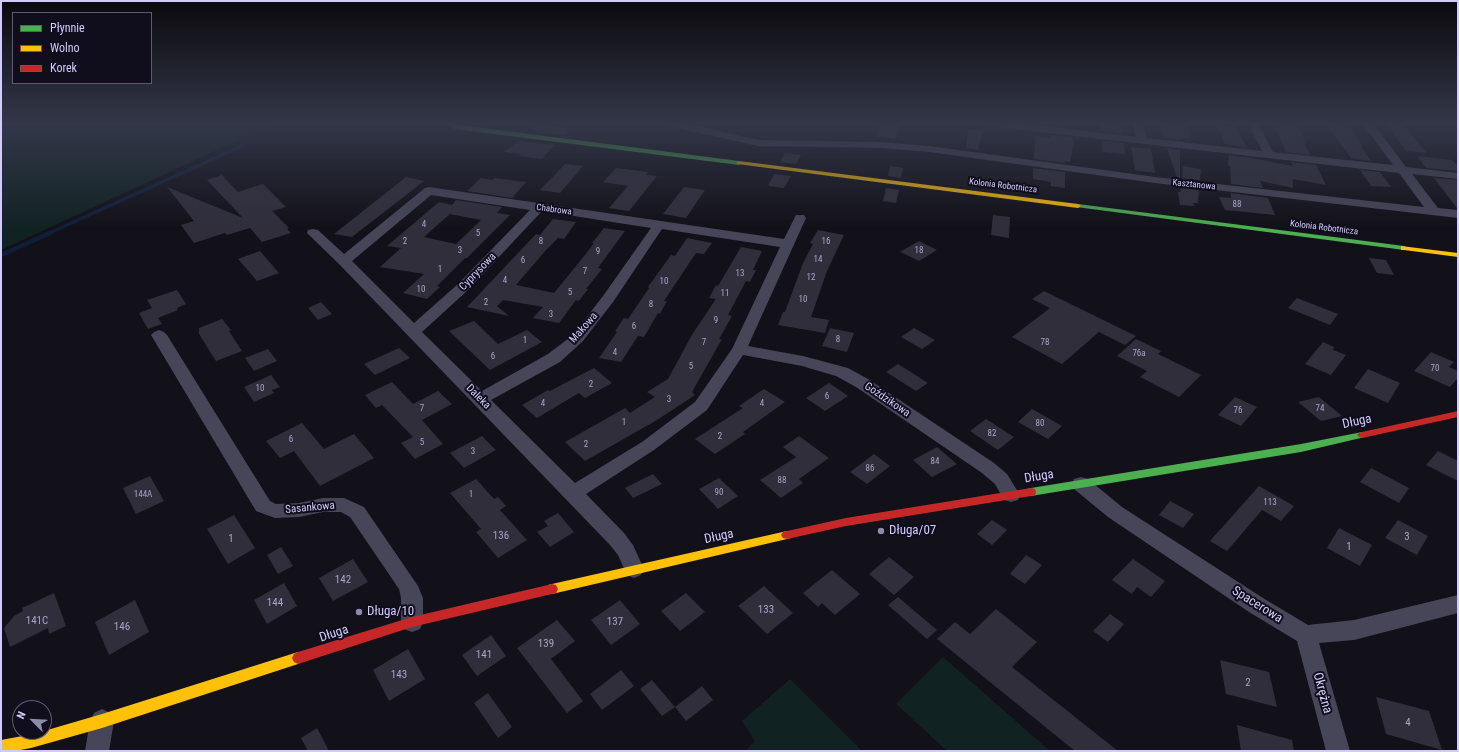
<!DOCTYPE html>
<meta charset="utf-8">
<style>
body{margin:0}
#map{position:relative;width:1459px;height:752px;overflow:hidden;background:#121018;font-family:"Roboto Condensed",sans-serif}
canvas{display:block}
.frame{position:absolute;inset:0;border:2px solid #d2ccfb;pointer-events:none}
.legend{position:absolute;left:12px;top:12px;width:140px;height:72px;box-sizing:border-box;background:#100d1c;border:1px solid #5e5975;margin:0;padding:5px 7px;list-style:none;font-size:12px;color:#d2ccfb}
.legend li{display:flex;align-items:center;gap:8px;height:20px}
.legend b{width:20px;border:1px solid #5e5975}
.north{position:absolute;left:12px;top:700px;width:40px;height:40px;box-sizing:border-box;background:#100d1c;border:1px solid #5e5975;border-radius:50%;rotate:294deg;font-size:11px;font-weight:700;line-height:16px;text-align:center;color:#d2ccfb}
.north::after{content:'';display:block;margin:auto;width:14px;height:18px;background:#8f8aac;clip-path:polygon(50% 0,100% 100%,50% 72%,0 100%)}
</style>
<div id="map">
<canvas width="1459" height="752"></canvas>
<div class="frame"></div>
<ul class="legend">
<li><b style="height:5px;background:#4caf50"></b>Płynnie</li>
<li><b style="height:5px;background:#ffc107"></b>Wolno</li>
<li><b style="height:5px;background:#c62828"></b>Korek</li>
</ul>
<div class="north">N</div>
</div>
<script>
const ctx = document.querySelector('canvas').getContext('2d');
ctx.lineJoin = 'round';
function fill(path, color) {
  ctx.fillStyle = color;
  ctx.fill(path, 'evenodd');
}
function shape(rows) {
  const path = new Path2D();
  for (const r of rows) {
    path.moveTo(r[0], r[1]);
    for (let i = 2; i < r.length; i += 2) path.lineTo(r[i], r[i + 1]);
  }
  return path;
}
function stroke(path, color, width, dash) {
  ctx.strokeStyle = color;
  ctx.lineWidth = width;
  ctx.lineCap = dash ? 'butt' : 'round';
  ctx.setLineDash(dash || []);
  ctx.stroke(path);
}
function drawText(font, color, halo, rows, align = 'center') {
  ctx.font = font + ' "Roboto Condensed",sans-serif';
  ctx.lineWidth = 4;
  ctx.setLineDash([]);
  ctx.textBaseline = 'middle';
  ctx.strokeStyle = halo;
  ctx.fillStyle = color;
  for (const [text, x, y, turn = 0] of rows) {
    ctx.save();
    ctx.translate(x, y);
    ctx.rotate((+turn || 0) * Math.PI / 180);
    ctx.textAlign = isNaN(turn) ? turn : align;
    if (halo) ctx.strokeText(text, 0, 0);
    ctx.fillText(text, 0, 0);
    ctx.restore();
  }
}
fill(shape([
 [1,123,275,123,1,250],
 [943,657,1050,751,947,751,896,704],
 [790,679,862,751,745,751,755,741,742,721]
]), '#112223');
stroke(shape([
 [47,234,244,145]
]), '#0f1f3a', 3.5);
stroke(shape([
 [1,255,50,233]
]), '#0f1f3a', 4.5);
fill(shape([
 [880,123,900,123,895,139,876,137],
 [1100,123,1122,126,1123,134,1101,131],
 [1159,123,1188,123,1191,139,1181,138,1181,140,1164,138],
 [1231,123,1234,123,1247,148,1225,144,1217,125,1231,127],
 [1273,123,1296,123,1306,142,1304,142,1310,155,1286,152],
 [1325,123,1348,123,1363,147,1361,147,1371,161,1351,158],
 [1386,123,1402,123,1427,153,1406,151],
 [538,124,570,128,564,135,530,130],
 [968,129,983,130,978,150,966,148],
 [1050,135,1073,137,1072,140,1074,140,1070,162,1065,161,1065,163,1034,159,1035,136,1050,138],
 [518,141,554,145,542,159,519,156,521,154,504,152],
 [1102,141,1124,143,1125,154,1102,152],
 [1131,147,1151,149,1155,173,1135,170],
 [1167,148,1180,150,1180,178,1177,178],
 [785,153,801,155,796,164,780,162],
 [1229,155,1251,158,1293,166,1291,162,1316,165,1326,185,1293,179,1293,188,1260,181,1263,188,1231,184,1230,166,1228,166],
 [1417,156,1452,160,1458,166,1458,171,1426,168],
 [565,164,583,166,560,193,540,190],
 [890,166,903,168,901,178,888,176],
 [1183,166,1201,169,1200,180,1182,178],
 [616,168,648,172,646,175,657,176,629,211,609,208,628,186,603,182],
 [1033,168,1065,172,1065,188,1051,186,1051,182,1033,179],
 [1360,170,1380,172,1391,187,1371,186],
 [774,174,791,176,784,188,768,186],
 [222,175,238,192,263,184,286,207,272,211,289,228,287,229,291,233,262,242,250,228,227,235,225,233,194,243,181,225,194,221,167,187,243,218,207,180],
 [406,177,424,181,352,237,334,234],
 [481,178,492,180,494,178,526,182,512,198,467,191],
 [1434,178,1458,180,1458,208,1457,208],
 [684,187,705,190,686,218,663,214],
 [886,188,899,190,896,203,883,201],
 [1181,188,1199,190,1198,203,1193,203,1194,206,1180,205,1178,192,1180,192],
 [1231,193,1268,198,1275,215,1225,210,1219,197,1231,198],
 [456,200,502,207,497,213,510,215,467,258,465,258,437,286,440,287,427,299,403,293,424,274,380,267,401,248,387,246,439,202,452,205],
 [450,214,481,220,456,244,424,237],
 [993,215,1010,217,1009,238,991,235],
 [553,219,576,222,564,239,558,238,546,250,516,285,554,293,585,255,594,243,592,243,604,228,625,231,598,268,602,269,586,289,588,289,579,301,576,300,559,323,533,318,543,307,503,300,497,306,509,316,467,307,536,234,540,235],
 [818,230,844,235,827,271,811,317,829,320,825,333,778,325,783,312,785,312,803,263,813,244,810,243],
 [687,238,712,243,704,254,696,253,664,301,667,301,660,314,658,313,644,337,638,336,621,362,599,358,617,332,615,331,624,318,628,319,649,288,648,287,671,255,675,256],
 [919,241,937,250,919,261,900,252],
 [741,247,762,251,753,270,756,270,750,282,746,281,728,315,732,316,719,339,722,339,692,392,695,395,657,420,585,461,565,442,625,408,630,413,655,397,647,392,668,379,693,333,716,299,709,298,716,285,718,286],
 [260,251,279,273,257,281,238,259],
 [1369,258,1386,260,1394,275,1377,273],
 [177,290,186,304,177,308,178,310,158,318,162,324,148,329,139,313,152,308,147,300],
 [1044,291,1136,336,1125,345,1099,332,1062,364,1012,337,1050,308,1032,299],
 [1297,298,1338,314,1330,325,1288,308],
 [321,302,332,314,318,320,308,308],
 [222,319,231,330,229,331,242,351,216,361,199,334,199,328],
 [474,321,498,344,527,330,542,342,490,370,449,331],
 [830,328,854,333,847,352,822,346],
 [914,328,935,340,922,349,901,337],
 [1136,339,1161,351,1158,354,1201,375,1179,397,1140,377,1147,371,1117,356],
 [1323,342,1334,347,1333,350,1346,355,1331,375,1305,364],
 [399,348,410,358,375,375,364,364],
 [268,349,277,361,254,371,245,358],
 [1431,352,1454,362,1449,367,1458,371,1458,378,1450,387,1414,371],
 [898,364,928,383,916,391,886,372],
 [594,368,612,383,585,398,579,393,537,418,522,405,548,390,550,391],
 [1368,369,1400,383,1388,403,1354,388],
 [271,375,280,387,272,390,274,393,254,402,244,387],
 [392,382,413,404,438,391,452,404,422,420,443,444,415,459,401,443,413,437,382,405,376,408,365,395],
 [829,383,848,396,825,411,806,398],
 [764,389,785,402,743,432,745,434,715,454,695,439,743,408,739,406],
 [1235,397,1257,407,1241,426,1218,415],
 [1319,397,1342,416,1321,421,1298,402],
 [1032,409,1062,426,1048,439,1018,422],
 [986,419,1014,437,998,450,970,431],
 [302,423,324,449,354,434,374,458,320,486,294,451,280,458,266,441],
 [482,436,496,450,464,468,450,453],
 [799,436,829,458,799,479,803,483,781,498,760,480,796,457,783,447],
 [937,447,957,464,932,477,913,460],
 [1438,451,1458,461,1458,481,1426,465],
 [874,454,890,466,867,484,850,472],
 [1371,468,1409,488,1399,503,1360,482],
 [653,474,662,484,633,498,625,488],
 [150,476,164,501,136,514,123,488],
 [719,478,738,496,718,509,699,489],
 [476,479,494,499,498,497,506,506,500,510,527,540,498,558,476,532,481,529,450,493],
 [1259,486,1294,506,1281,521,1262,510,1227,551,1210,541],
 [1170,501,1194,514,1183,528,1159,515],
 [558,513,574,532,550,547,537,532,548,526,544,521],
 [234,515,255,548,228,564,207,529],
 [992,520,1007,530,992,545,977,534],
 [1398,520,1428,536,1417,555,1385,538],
 [1339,528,1372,545,1360,566,1327,548],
 [281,547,293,566,278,574,267,555],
 [1026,555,1042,565,1025,584,1010,574],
 [889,557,914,577,894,595,869,574],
 [353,559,368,582,333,601,319,578],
 [1133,559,1165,581,1151,597,1137,587,1132,594,1112,580],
 [832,570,860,594,835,615,822,603,818,607,803,593],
 [284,583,297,606,267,624,254,600],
 [764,586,793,613,767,634,738,606],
 [54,593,66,626,49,634,48,628,10,647,4,628,14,616,23,611,22,608],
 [686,593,705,612,680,631,661,611],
 [898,597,937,630,927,639,888,605],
 [135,600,149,632,109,655,95,622],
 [620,600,640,624,611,645,591,620],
 [996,609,1037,642,1012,667,1118,751,1075,751,937,639,955,622,970,634],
 [1110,614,1124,624,1108,642,1093,631],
 [557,620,575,641,551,659,583,701,567,713,517,648],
 [491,635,506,656,477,676,462,655],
 [408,649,425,679,389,701,373,670],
 [1220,660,1269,672,1277,707,1226,694],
 [621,670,634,686,602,710,590,694],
 [652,680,675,707,662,716,640,689],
 [702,686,713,700,686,721,675,707],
 [488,693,512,727,498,738,474,703],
 [1376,697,1429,711,1442,750,1386,734],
 [1237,725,1292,740,1294,751,1241,751],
 [317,728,329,751,308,751,301,738]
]), '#302e3b');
fill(shape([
 [664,123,684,123,758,140,882,142,929,146,1155,177,1424,207,1399,173,987,126,982,123,1018,123,1136,137,1133,123,1143,123,1147,138,1262,151,1248,123,1258,123,1273,152,1393,165,1362,123,1373,123,1406,167,1458,173,1458,179,1412,174,1438,208,1458,210,1458,218,1155,183,929,152,882,148,758,146,669,126,664,123],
 [429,187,784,239,796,215,804,215,806,218,748,346,803,356,848,368,868,379,994,463,1007,474,1020,495,1018,500,1011,502,1004,500,995,484,982,473,856,387,836,376,802,366,743,355,707,410,654,450,586,494,624,533,633,545,644,569,641,575,634,578,627,575,618,555,610,545,339,264,307,233,308,230,313,229,318,230,344,254,425,188,429,187],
 [431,195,530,210,458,284,414,323,352,261,431,195],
 [542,211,651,228,603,296,573,335,548,354,482,391,422,332,468,290,542,211],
 [662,229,780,247,732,349,695,402,642,442,575,483,491,400,560,362,583,341,613,302,662,229],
 [159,330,164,332,167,335,270,501,276,504,299,503,323,498,344,498,364,507,418,586,423,598,423,622,420,629,412,632,404,629,401,622,401,598,399,589,350,517,341,512,323,512,299,517,275,518,256,511,151,335,154,332,159,330],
 [1081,477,1088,479,1122,507,1263,598,1308,625,1354,620,1458,595,1458,613,1354,640,1319,643,1350,751,1326,751,1297,641,1249,612,1108,517,1074,489,1072,484,1074,479,1081,477],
 [102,709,110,713,114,721,109,751,85,751,90,721,94,713,102,709]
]), '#474659');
fill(shape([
 [445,123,739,161,742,163,739,165,455,129,445,123],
 [1078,204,1404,246,1408,248,1404,250,1076,207,1076,205,1078,204],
 [1362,432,1365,433,1367,435,1365,437,1301,452,1031,496,1027,495,1026,492,1027,489,1031,488,1301,444,1362,432]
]), '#4caf50');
fill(shape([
 [739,161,1078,204,1081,206,1078,208,737,164,737,162,739,161],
 [1401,246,1458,253,1458,257,1404,250,1401,250,1401,246],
 [787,531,791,532,793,535,791,538,787,539,552,594,548,593,546,589,548,585,552,584,787,531],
 [298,652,302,654,304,658,302,662,298,664,102,728,31,748,15,751,1,751,1,740,44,732,44,731,102,714,298,652]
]), '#ffc107');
fill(shape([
 [1458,411,1458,417,1362,438,1359,437,1357,435,1359,433,1362,432,1458,411],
 [1031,488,1035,489,1036,492,1035,495,1031,496,846,526,787,539,783,538,781,535,783,532,787,531,846,518,1031,488],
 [552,584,556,585,558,589,556,593,552,594,412,627,298,664,294,662,292,658,294,654,298,652,412,617,552,584]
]), '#c62828');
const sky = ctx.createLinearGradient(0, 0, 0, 229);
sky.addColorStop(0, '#0a090d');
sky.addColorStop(0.54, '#333748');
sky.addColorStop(1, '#33374800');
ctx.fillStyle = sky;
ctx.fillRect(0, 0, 1459, 229);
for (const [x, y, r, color] of [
 [881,531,4,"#8f8aac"],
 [359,612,4,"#8f8aac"]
]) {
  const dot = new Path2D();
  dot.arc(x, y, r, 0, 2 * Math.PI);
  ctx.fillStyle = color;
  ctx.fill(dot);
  stroke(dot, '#100d1c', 1.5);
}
drawText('9px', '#d2ccfb', '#100d1c', [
 ["Kasztanowa",1194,185,6],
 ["Kolonia Robotnicza",1003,186,7],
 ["Chabrowa",554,210,8],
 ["Kolonia Robotnicza",1324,228,7]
]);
drawText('9px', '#aaa4cb', null, [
 ["88",1237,205],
 ["4",424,225],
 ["5",478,234],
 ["2",405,242],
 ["8",541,242],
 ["16",826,242],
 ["3",460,251],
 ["18",919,251],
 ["9",598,252],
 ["14",818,260],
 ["6",523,261],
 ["1",440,270],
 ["7",585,272],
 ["13",740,274],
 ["12",811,278],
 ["4",505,281],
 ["10",664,282],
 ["10",421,290],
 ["5",570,293],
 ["11",725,294],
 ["10",803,300],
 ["2",486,303],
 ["8",651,305],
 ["3",551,315],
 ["9",716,321],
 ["6",634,327],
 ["8",838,340],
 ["1",525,341],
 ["7",704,343],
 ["78",1045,343],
 ["4",615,353],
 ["76a",1139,354],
 ["6",493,357],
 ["5",691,367],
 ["70",1435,369],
 ["2",591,385],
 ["10",260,389],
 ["6",827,397],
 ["3",669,400],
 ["4",543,404],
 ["4",762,404],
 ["7",422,409],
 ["74",1320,409],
 ["76",1238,411],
 ["1",624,423],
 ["80",1040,424],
 ["82",992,434],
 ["2",720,437],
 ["6",291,440],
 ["5",422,443],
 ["2",586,445],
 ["3",473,452],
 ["84",935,462],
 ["86",870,469],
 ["88",782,481],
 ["90",719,493],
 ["144A",143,495],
 ["1",471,495],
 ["113",1270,503]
]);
drawText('11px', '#d2ccfb', '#100d1c', [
 ["Cyprysowa",478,272,-46],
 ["Makowa",584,328,-49],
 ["Daleka",478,397,45],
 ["Goździkowa",887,400,34],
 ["Sasankowa",310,508,-5]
]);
drawText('11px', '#aaa4cb', null, [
 ["136",501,536],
 ["3",1407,537],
 ["1",231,539],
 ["1",1349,547],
 ["142",343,580],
 ["144",275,603],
 ["133",766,610],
 ["141C",37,621],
 ["137",615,622],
 ["146",122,627],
 ["139",546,644],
 ["141",484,655],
 ["143",399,675],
 ["2",1248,683],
 ["4",1408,723]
]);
drawText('13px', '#d2ccfb', '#100d1c', [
 ["Długa",1357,422,-12],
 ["Długa",1039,477,-9],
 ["Długa",719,537,-12],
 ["Spacerowa",1257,605,32],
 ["Długa",334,634,-18],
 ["Okrężna",1322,693,75]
]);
drawText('13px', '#d2ccfb', '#100d1c', [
 ["Długa/07",889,531],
 ["Długa/10",367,612]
], 'left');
</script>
